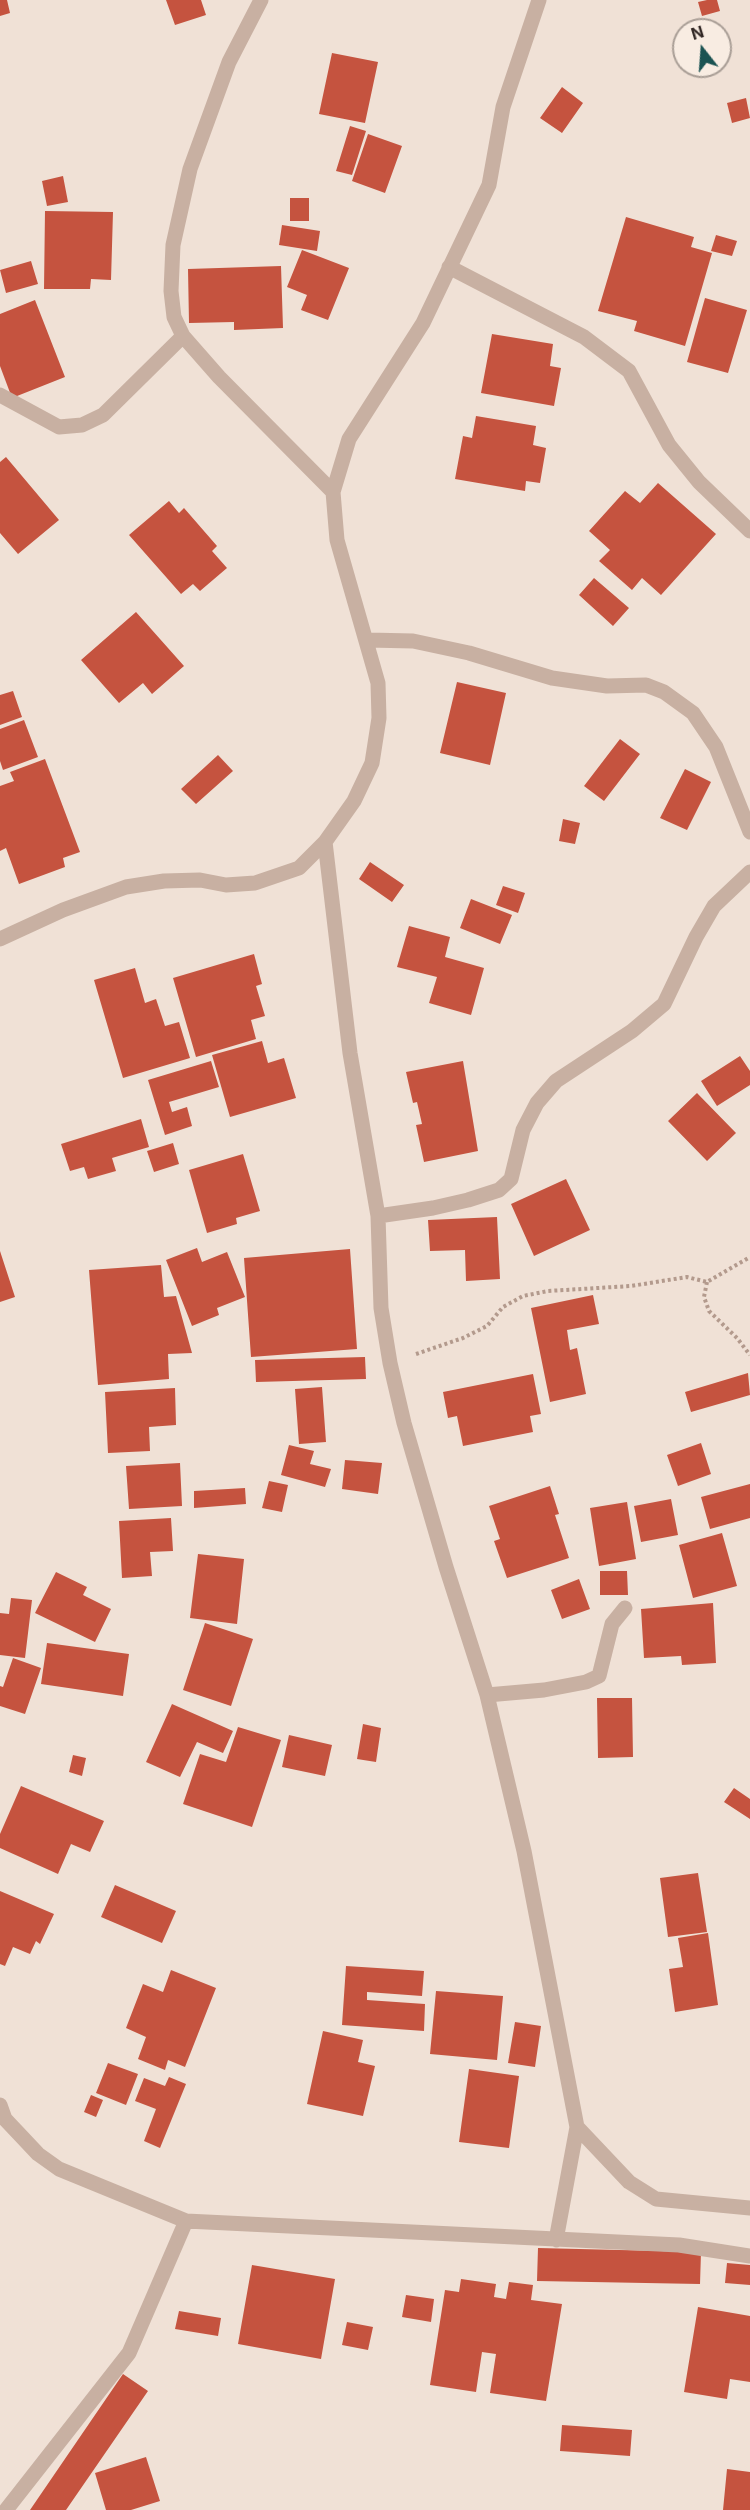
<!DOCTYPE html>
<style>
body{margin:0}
#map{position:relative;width:750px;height:2510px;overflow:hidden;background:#f0e1d6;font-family:Inter,sans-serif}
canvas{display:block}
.north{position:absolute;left:672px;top:18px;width:60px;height:60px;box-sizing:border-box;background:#f8ece2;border:2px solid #a99e96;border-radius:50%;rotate:343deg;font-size:16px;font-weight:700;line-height:24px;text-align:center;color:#322825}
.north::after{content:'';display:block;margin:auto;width:21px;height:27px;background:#1b5352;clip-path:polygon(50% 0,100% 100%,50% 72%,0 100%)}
</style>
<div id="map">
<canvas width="750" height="2510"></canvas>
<div class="north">N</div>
</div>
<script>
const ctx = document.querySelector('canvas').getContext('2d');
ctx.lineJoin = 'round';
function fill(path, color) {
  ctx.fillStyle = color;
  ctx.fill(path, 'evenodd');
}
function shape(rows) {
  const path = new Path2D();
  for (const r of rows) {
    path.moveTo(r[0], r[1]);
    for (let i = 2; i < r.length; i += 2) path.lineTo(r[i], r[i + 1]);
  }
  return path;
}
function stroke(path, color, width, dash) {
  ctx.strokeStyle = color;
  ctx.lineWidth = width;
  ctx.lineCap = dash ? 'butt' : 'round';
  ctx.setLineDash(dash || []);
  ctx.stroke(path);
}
fill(shape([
 [0,0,7,0,10,13,0,16],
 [166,0,201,0,206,15,175,25],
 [707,0,717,0,720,11,702,16,698,2],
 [332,53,378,62,365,123,319,114],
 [562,87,583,103,562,133,540,118],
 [746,98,750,118,732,123,727,103],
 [350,126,366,131,352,175,336,171],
 [368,134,402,146,385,193,352,181],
 [63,176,68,202,47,206,42,181],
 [290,198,309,198,309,221,290,221],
 [45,211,113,212,111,280,91,279,90,289,44,289],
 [626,217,694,237,691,247,712,253,685,346,634,331,637,321,598,311],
 [282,225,320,231,317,251,279,245],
 [716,235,737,241,732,256,711,251],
 [302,250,349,268,328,320,301,310,307,295,287,287],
 [31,261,38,284,6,293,0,270],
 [281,266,283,328,234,330,234,322,189,323,188,269],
 [705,298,747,310,728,373,687,362],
 [35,300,65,377,12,398,0,366,0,314],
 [492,334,553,344,550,366,561,368,554,406,481,393],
 [476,416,536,426,533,445,546,448,540,483,526,481,525,491,455,479,463,436,472,438],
 [6,457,59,520,18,554,0,533,0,462],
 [658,483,716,534,661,595,642,578,632,590,599,561,610,550,589,531,625,491,640,503],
 [169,501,179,513,184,508,217,546,212,551,227,568,200,591,193,584,181,594,129,535],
 [594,578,629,608,613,626,579,595],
 [136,612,184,666,152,694,143,683,119,703,81,660],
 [457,682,506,693,490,765,440,753],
 [13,691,22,717,0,725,0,695],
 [24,720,38,757,3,770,0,761,0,729],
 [620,739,640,754,604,801,584,786],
 [218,755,233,771,196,804,181,789],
 [45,759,80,852,63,858,65,867,19,884,6,848,0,851,0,786,14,781,10,772],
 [685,769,711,782,687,830,660,818],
 [563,819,580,823,575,844,559,841],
 [370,862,404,885,392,902,359,879],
 [503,886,525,893,518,913,496,905],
 [471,899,512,915,500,944,460,928],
 [409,926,450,937,445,957,484,968,471,1015,429,1003,437,977,397,967],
 [254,954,262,984,256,986,265,1016,251,1020,256,1039,196,1057,173,978],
 [135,968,145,1003,156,999,165,1026,179,1022,190,1058,123,1078,94,980],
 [262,1041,268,1063,284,1058,296,1098,230,1117,212,1055],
 [740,1056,750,1071,750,1085,717,1106,701,1081],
 [211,1061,219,1087,169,1102,172,1112,187,1107,192,1126,165,1135,148,1080],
 [463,1061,478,1151,424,1162,416,1125,422,1124,417,1102,413,1103,406,1072],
 [697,1093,736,1133,707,1161,668,1121],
 [141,1119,149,1147,112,1158,116,1171,88,1179,84,1167,70,1171,61,1144],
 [173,1143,179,1164,154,1172,147,1151],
 [243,1154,260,1211,236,1218,237,1224,207,1233,189,1170],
 [566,1179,590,1230,534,1256,511,1204],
 [497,1217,500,1279,466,1281,465,1250,430,1251,428,1220],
 [197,1248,202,1262,227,1252,245,1297,217,1308,219,1315,192,1326,166,1260],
 [350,1249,357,1349,251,1357,244,1258],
 [0,1251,15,1297,0,1302],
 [161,1265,164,1297,176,1296,192,1353,168,1354,169,1379,98,1385,89,1270],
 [593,1295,599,1324,567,1330,570,1350,577,1348,586,1394,550,1402,531,1308],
 [365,1357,366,1379,256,1382,255,1360],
 [748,1373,750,1395,691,1412,685,1392],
 [533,1374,541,1414,530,1416,533,1432,463,1446,457,1416,448,1418,443,1392],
 [322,1387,326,1442,299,1444,295,1389],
 [175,1388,176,1425,149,1427,150,1451,108,1453,105,1392],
 [701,1443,711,1474,678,1486,667,1455],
 [289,1445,314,1451,310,1464,331,1469,325,1487,281,1475],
 [345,1460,382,1463,378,1494,342,1489],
 [180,1463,182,1506,129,1509,126,1466],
 [269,1481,288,1485,282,1512,262,1508],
 [750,1484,750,1518,710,1529,701,1497],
 [550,1486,559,1514,555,1515,569,1558,507,1578,494,1541,500,1539,489,1506],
 [245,1488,246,1504,194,1508,194,1491],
 [671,1499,678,1535,641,1542,634,1506],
 [627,1502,636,1559,599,1566,590,1508],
 [171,1518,173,1551,150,1552,152,1576,122,1578,119,1521],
 [722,1533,737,1586,693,1598,679,1545],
 [198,1554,244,1559,237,1624,190,1618],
 [600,1571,627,1571,628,1595,600,1595],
 [56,1572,87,1587,83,1595,111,1609,95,1642,35,1613],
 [579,1579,590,1609,562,1619,551,1590],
 [11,1598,32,1600,25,1658,0,1655,0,1613,9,1614],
 [713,1603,716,1663,682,1665,681,1656,644,1658,641,1609],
 [205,1623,253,1639,231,1706,183,1690],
 [47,1643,129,1654,123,1696,41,1684],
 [13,1658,41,1668,25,1714,0,1706,0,1686,3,1687],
 [597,1698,632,1698,633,1757,598,1758],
 [172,1704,233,1731,223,1753,197,1742,180,1777,146,1762],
 [363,1724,381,1728,376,1762,357,1759],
 [238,1727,281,1740,252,1827,183,1804,200,1754,226,1762],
 [289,1735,332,1745,325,1776,282,1767],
 [73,1755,86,1758,82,1776,69,1772],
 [21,1786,104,1821,90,1852,71,1844,58,1874,0,1848,0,1834],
 [734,1788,750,1799,750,1819,724,1802],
 [698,1873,707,1932,668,1937,660,1878],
 [115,1885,176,1911,162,1943,101,1917],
 [0,1891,54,1914,40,1944,36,1941,30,1954,13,1947,5,1966,0,1964],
 [708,1933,718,2005,675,2012,669,1969,683,1967,678,1938],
 [346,1966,424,1971,422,1996,367,1992,367,2000,425,2004,424,2031,342,2025],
 [171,1970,216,1988,185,2067,168,2060,165,2070,138,2059,146,2037,126,2028,143,1984,163,1992],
 [436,1991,503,1996,497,2060,430,2054],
 [515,2022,541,2026,535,2067,508,2063],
 [323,2031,363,2040,358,2062,375,2066,363,2116,307,2104],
 [108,2063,138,2074,126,2105,96,2093],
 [469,2069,519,2076,509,2148,459,2142],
 [169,2077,186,2084,160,2148,144,2141,156,2109,135,2101,144,2078,165,2086],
 [91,2095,103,2100,96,2117,84,2112],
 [538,2248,701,2252,700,2284,537,2281],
 [727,2263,750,2265,750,2285,725,2283],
 [252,2265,335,2279,321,2359,238,2344],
 [461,2279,496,2284,494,2297,506,2299,509,2282,533,2285,531,2300,562,2304,546,2401,490,2393,496,2354,482,2352,476,2392,430,2385,445,2290,459,2292],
 [406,2295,434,2299,431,2322,402,2317],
 [698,2307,750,2316,750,2382,730,2379,727,2399,684,2392],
 [179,2311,221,2318,218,2336,175,2329],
 [347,2322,373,2327,368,2350,342,2345],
 [123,2374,148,2391,66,2510,30,2510],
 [562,2425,632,2430,630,2456,560,2451],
 [146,2457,160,2501,131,2510,106,2510,95,2473],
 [727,2469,750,2472,750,2510,723,2510]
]), '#c5533f');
stroke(shape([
 [707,1282,704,1297,709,1311,737,1338,750,1355],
 [416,1354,463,1338,487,1326,503,1307,523,1296,548,1291,631,1286,687,1277,707,1282,750,1257]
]), '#b39a8d', 4, [3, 3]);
stroke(shape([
 [261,0,229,62,190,169,173,245,171,291,174,317,183,336,219,377,333,492],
 [449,267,584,337,629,371,669,445,699,482,750,531],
 [0,395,59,427,82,425,103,415,183,336],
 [368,640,413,641,469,653,552,678,607,686,646,685,664,692,693,713,716,747,750,832],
 [325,842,350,1053,378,1216,381,1308,390,1363,404,1423,446,1567,487,1695,524,1851,577,2127,556,2240],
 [0,939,63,910,126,887,164,881,200,880,226,885,255,883,299,868,325,842,354,801,372,763,379,718,378,683,337,540,333,492,349,439,423,323,489,185,503,107,539,0],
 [378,1216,433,1208,468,1200,499,1190,511,1179,523,1130,537,1103,556,1081,632,1031,664,1004,696,937,714,906,750,872],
 [487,1695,544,1690,586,1682,599,1676,612,1624,625,1608],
 [0,2105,5,2119,22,2137,38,2154,59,2169,186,2221,679,2245,750,2256],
 [577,2127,629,2182,656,2199,750,2208],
 [6,2510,129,2353,186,2221]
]), '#c8b0a2', 15);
</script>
